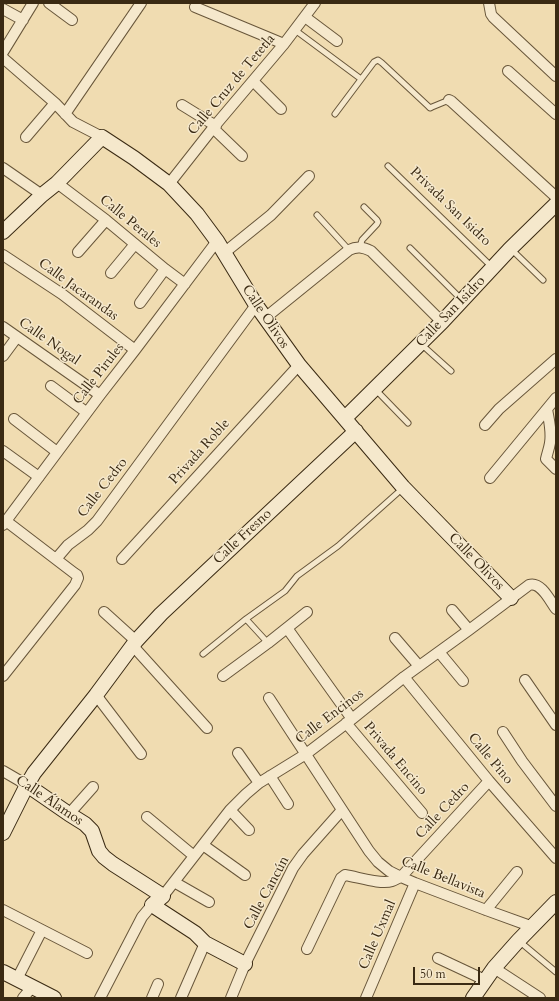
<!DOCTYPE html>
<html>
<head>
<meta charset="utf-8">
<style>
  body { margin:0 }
  #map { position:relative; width:559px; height:1001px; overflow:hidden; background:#f0dcb1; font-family:Cardo,serif }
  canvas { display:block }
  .frame { position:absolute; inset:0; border:4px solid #3a2a13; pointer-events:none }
  .scale { position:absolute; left:413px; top:967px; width:67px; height:18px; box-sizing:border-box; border:2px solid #3a2a13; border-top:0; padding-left:5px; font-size:12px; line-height:14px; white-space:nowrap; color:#3a2a13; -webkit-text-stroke:3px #f5e8cc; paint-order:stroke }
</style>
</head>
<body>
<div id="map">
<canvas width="559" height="1001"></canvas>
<div class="frame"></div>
<div class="scale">50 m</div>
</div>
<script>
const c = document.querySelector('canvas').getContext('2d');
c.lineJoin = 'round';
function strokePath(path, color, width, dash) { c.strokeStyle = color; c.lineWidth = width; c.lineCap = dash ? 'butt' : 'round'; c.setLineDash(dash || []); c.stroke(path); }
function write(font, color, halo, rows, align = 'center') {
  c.font = font + ' Cardo,serif'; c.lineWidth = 3; c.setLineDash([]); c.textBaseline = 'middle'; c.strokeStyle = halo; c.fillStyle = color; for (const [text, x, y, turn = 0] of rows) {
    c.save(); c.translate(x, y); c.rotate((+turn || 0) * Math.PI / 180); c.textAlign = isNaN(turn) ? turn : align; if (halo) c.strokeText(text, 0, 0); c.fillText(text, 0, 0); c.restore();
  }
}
const lane = new Path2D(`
  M295,30L361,79
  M335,114L374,62L378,60L382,63L428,106L430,108L432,107L449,100
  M388,166L492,267
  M317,215L349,250
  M360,247L362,240L377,224L378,222L377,220L364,207
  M410,248L462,300
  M511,249L543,280
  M421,344L451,371
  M375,389L408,423
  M246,619L268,643
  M203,654L246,619L285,591L297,576L338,546L403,488
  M519,941L556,972`);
const street = new Path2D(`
  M49,3L72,20
  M489,3L491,14L493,17L556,76
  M195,7L284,44
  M3,9L23,20
  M305,17L337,41
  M3,52L33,3
  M3,58L55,103L73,122L102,137
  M508,71L556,114
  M253,81L281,109
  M449,100L451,101L556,197
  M182,105L216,126
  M65,114L141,3
  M213,128L242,156
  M26,137L55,103
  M3,168L42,195
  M57,183L106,220L165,269L185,284
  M169,184L213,128L284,44L315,3
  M78,252L106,220
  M224,253L271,215L309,176
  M3,255L62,294L135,350
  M111,273L135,244
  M140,303L165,269
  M265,318L349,250C357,246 363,247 371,251L442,322
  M3,327L100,395
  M3,356L17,337
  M51,386L86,412
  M547,409C549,421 552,431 550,443C549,449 547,454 546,459L556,469
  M14,419L57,452
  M485,425L499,409L556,359
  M3,451L39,477
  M490,478L556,398
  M3,525L100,395L135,350L217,241
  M56,559L68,545L88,530L97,521L256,305
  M122,559L299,365
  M452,610L469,630
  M104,612L136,641
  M287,628L352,719
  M395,638L419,666
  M133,646L207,728
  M439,652L463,681
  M3,676L75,585L78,578L77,575L74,573L6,521
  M223,676L268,643L307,612
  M404,677L489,781L556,858
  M525,680L556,725
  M96,695L141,754
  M269,698L369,851L378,862L389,871L401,877L415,883L486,910L533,927
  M346,723L422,813
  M503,732L522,761L556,806
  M238,753L259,783
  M3,771L27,785
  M270,776L288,804
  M230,810L249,830
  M69,814L93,787
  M147,817L194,856
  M203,845L245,875
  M174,882L209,902
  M163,896L230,810L246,794L259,783L306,754L352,719L404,677L469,630L529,585C541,581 550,601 556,609
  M3,910L87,953
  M486,910L517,872
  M307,949L341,878L345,875C358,877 381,885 392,881C395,880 398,878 401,877L489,781
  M438,958L485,980
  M494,968L540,998
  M17,979L42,930
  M23,998L32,987
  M100,998L142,917L152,905
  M152,998L158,984
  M181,998L205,943
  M231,998L245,964L293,868L303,854L342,810
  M366,998L415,883`);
const secondary = new Path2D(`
  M3,232L42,195L57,183L102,137L134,158L169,184L197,214L217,241L256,305L299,365L403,487L511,598
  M345,418L442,322L510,249L556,204
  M27,785L69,814L85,824L92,831L99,851L104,857L113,864L163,896L152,905L195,933L205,943L245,964
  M3,833L27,785L34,773L96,695L136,641L161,614L356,431
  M3,972L54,998
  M473,998L494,968L518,941L556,902`);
strokePath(lane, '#68563a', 7);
strokePath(street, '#68563a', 12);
strokePath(secondary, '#3a2a13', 16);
strokePath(lane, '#f5e8cc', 5);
strokePath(street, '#f5e8cc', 10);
strokePath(secondary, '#f5e8cc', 14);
write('14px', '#3a2a13', '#f5e8cc', [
  ["Calle Cruz de Tetetla",232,85,-50],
  ["Privada San Isidro",450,207,44],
  ["Calle Perales",130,222,39],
  ["Calle Jacarandas",78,290,36],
  ["Calle San Isidro",451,312,-46],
  ["Calle Olivos",265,317,56],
  ["Calle Nogal",49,342,35],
  ["Calle Pirules",99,374,-52],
  ["Privada Roble",200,452,-48],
  ["Calle Cedro",103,488,-52],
  ["Calle Fresno",243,537,-43],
  ["Calle Olivos",476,562,46],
  ["Calle Encinos",330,717,-37],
  ["Privada Encino",395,759,50],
  ["Calle Pino",490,759,50],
  ["Calle Álamos",49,801,34],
  ["Calle Cedro",443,811,-47],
  ["Calle Bellavista",443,878,22],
  ["Calle Cancún",267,893,-62],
  ["Calle Uxmal",378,935,-67]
]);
</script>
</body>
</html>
